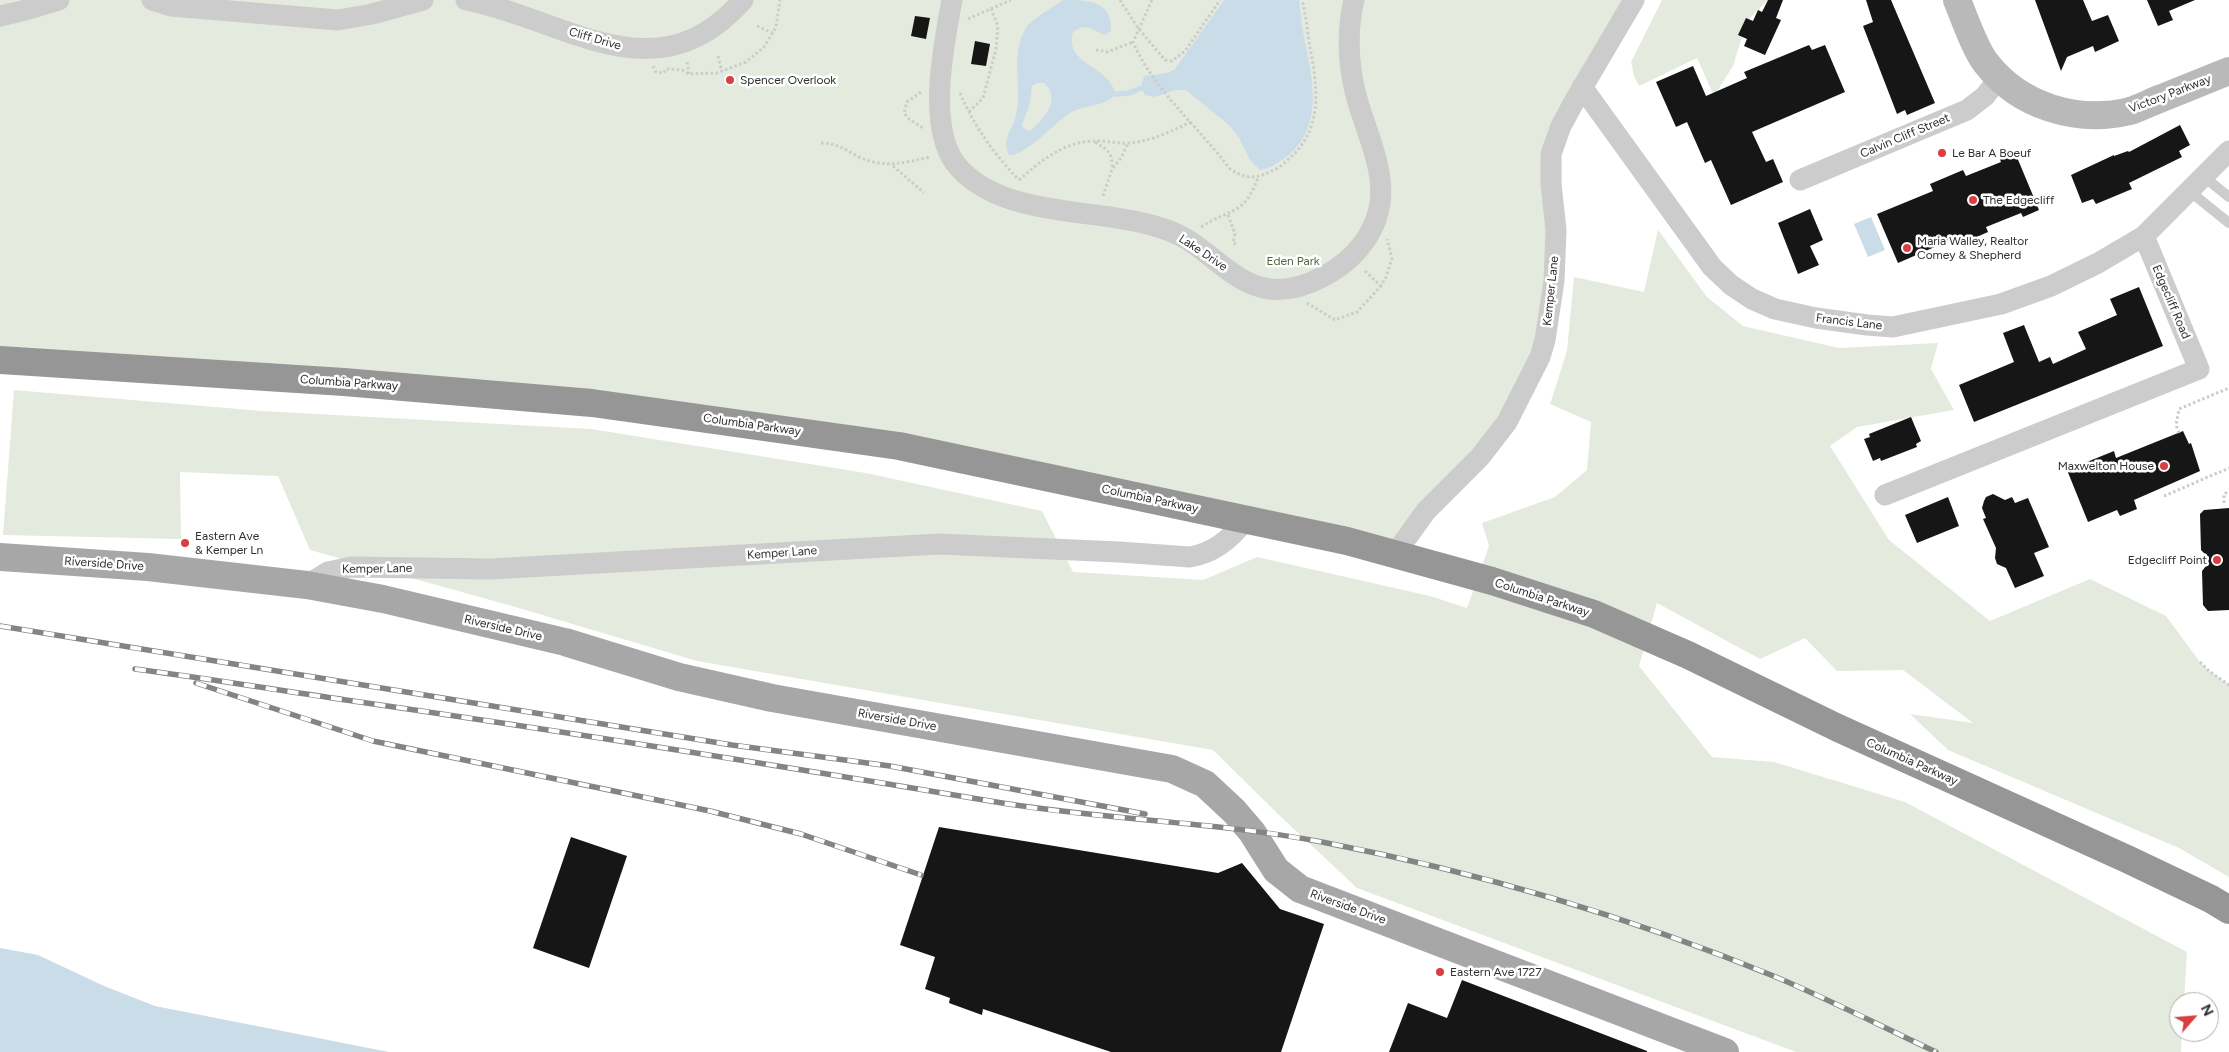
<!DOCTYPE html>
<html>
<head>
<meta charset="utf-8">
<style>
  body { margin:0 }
  #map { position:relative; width:2229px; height:1052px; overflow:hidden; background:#fff; font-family:Figtree,sans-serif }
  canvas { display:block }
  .north { position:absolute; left:2169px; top:992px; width:50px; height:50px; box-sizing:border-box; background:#fff; border:1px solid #acacac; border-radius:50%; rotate:63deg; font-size:14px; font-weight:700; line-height:20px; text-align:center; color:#2f2f2f }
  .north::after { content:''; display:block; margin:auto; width:18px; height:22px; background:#d93e41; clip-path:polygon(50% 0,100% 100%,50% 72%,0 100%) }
</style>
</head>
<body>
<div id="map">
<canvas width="2229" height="1052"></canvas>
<div class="north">N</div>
</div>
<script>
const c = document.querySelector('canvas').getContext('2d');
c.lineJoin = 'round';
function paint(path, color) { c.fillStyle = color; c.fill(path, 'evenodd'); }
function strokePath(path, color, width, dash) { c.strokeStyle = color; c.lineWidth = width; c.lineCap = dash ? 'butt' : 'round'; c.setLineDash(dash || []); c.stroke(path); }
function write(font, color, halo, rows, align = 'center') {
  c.font = font + ' Figtree,sans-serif'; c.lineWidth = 5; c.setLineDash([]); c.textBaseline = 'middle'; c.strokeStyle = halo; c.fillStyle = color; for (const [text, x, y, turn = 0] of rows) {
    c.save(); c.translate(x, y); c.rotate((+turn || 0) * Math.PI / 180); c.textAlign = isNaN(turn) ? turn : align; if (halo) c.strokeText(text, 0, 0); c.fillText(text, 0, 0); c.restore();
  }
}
paint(new Path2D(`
  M0,0H1634L1561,126L1556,230L1525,389L1395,554L730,422L0,360Z
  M1662,0H1768L1747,21L1733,66L1714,96L1697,58L1639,86L1634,76L1631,62Z
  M1658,230L1707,297L1743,326L1839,348L1938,343L1931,369L1954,410L1857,427L1830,446L1889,540L1990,621L2090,579L2166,616L2200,662L2209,671L2229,685V877L2179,848L1948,750L1910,714L1973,723L1903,670L1837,671L1805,638L1760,659L1657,603L1639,666L1712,757L1774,762L1905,802L2187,952L2184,1002H2179V1032H2182L2181,1052H1796L1357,888L1279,815L1213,750L697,661L512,606L310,550L278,476L180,472L181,539L3,535L14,390L262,411L591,429L866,473L1042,511L1073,572L1203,580L1257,557L1430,596L1467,608L1489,546L1482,523L1555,497L1587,470L1591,422L1550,404L1567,351L1574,277L1644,292Z`), '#e4ebde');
paint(new Path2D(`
  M1063,0C1089,0 1112,0 1111,31L1105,35C1091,30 1089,22 1073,32C1066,55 1088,63 1102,74C1109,80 1113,86 1116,94C1107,106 1084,105 1070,113C1054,123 1026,156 1009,155C1001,139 1013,130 1016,115C1023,86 1009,56 1026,28C1031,19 1054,7 1063,0ZM1037,83H1044C1062,99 1044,119 1030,131L1024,129L1022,125L1030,104L1032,86Z
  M1224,0H1299C1301,14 1302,28 1305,42C1313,79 1323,125 1290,154C1280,162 1272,168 1260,170L1250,160L1239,138L1230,126L1186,90H1175L1155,97L1145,95C1141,88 1140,83 1145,76L1167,73L1175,69Z
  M1871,217L1885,250L1868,257L1854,224Z
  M0,948L38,955L104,986L155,1006L389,1052H0Z`), '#cbdce9');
strokePath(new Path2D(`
  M1116,94L1129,93L1141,88`), '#cbdce9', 5.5);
paint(new Path2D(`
  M1768,0H1783L1776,18L1781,20L1765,55L1744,46L1747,39L1738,35L1746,18L1753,21L1758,10L1762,12Z
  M1866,0H1891L1935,103L1907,115L1905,110L1897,114L1863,26L1873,22Z
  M2035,0H2083L2092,21L2108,15L2119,41L2095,52L2093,46L2067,57L2061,71Z
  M2147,0H2195L2169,11L2173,20L2158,26Z
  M915,16L930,18L926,39L911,36Z
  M975,41L990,44L986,66L971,64Z
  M1809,45L1812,50L1825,45L1845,92L1752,132L1766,162L1773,159L1783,182L1731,205L1711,160L1705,163L1687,122L1676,127L1656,82L1693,66L1706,96L1747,78L1744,72Z
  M2180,125L2190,145L2179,151L2182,157L2129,183L2132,189L2096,204L2093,199L2082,203L2071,175L2114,155V156L2128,151L2129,152Z
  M2014,150L2039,210L2023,217L2021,213L1986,227L1988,232L1956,246L1953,239L1898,263L1877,214L1933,191L1930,184L1963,170L1966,176L2001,162L1999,157Z
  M1810,209L1823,240L1810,246L1819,265L1798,274L1778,223Z
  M2139,287L2163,346L1974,422L1959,385L2014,362L2003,333L2024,325L2039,362L2050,357L2053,364L2086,349L2078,332L2117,315L2110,299Z
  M1911,417L1921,441L1916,444L1917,447L1881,461L1880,458L1873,461L1864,439L1870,437L1869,434Z
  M2183,431L2189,444L2191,443L2200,471L2134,500L2137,509L2120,516L2117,510L2088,522L2067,470L2114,451L2116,458Z
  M1993,494L2005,500L2012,497L2015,503L2028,498L2049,547L2034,553L2044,576L2015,588L2006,568L1997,564L1995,558L1996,548L1983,519L1986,518L1982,508L1984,501L1986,497Z
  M1948,497L1959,526L1917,543L1905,515Z
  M2229,508V610L2208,611L2203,605L2202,571L2206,566V555L2201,550L2200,514L2204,510Z
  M939,827L1218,873L1242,863L1280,909L1324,924L1281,1052H1111L983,1009L982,1015L949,1003L950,998L925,989L935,957L900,945Z
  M571,837L627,856L589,968L533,948Z
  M1462,980L1647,1051V1052H1389L1408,1003L1447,1018Z`), '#161616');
strokePath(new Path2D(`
  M1120,0L1138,28L1165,60L1172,61L1185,51L1220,0
  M1152,0L1133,42C1155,92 1198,126 1230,169C1249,181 1257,178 1276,169C1283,165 1288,159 1294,154C1325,123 1316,80 1309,42C1307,28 1306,14 1302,0
  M968,19L1011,0
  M757,26L773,33
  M1096,50L1107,52L1133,42
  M718,56L722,72
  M687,62L689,74
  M653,66L656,72L664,73L666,69L682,70L689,74L717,73L746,62L764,47L776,27L780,0
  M921,92L907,102L904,113L909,119L923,128
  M960,93C974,126 994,154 1019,180
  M969,112L983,98L996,49L998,26L991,9
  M1095,142C1107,149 1113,153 1112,168
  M821,143C837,143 844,149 857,156C884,169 903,163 930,157
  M893,166L924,193
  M1019,180C1040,161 1064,142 1093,141C1105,140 1117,144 1128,143C1150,142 1171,131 1191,122
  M1103,196L1112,169L1121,158L1128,143
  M1228,215L1235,234L1233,243L1238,245
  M1201,227C1230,208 1245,216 1258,177
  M1365,271L1381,286
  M1307,303L1335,320L1357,312L1381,286L1386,277L1392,258L1387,239
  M2179,433L2176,425L2179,409L2229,388
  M2164,496L2229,468
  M2224,503V494L2229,491
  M2200,662L2209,671L2229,685`), '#ccc', 3, [2.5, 2.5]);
strokePath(new Path2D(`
  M2203,176L2229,197
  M2188,190L2229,223`), '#ccc', 10);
strokePath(new Path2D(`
  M152,0L171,6L338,20L372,14L423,0
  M466,0C566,19 656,99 743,0
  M952,0C944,44 927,124 955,163C996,217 1092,208 1151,225C1163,228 1178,234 1188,240C1214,256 1237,285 1270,289C1303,293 1345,269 1364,242C1401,191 1367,142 1355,91C1348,63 1347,28 1354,0
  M0,16L22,11L59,0
  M1582,87L1712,267L1731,285L1752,299L1775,309L1816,318L1867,325L1893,327L2001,304L2051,286L2098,263L2144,236L2229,151
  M1800,180L1967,110L1985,96L1999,78
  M1885,495L2199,369L2144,236
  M1395,554L1426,511L1480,457L1507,422L1540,357L1545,340L1554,281L1556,230L1551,184V154L1561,126L1575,100L1634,0
  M307,585L328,572L351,567L491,569L939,544L1119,552L1190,557C1214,553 1232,538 1246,519`), '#ccc', 21);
strokePath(new Path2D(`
  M1957,0C1964,17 1975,49 1986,63C2019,106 2077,124 2130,111C2140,108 2151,102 2162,98C2184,89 2207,80 2229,71`), '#b9b9b9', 28);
strokePath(new Path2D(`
  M0,557L148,567L307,585L383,599L565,642L679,677L772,698L1172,769L1205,784L1234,811L1252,832L1276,870L1300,889L1725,1052`), '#a7a7a7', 28);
strokePath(new Path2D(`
  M0,360L344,382L592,403L899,446L1347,541L1492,581L1594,614L1688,655L1838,728L2127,859L2211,899L2229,910`), '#969696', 28);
const rail = new Path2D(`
  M0,626L732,745L890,766L1145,814
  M135,669C205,678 276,690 346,700C561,731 776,765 990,801C1100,820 1212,821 1322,842C1478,872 1630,917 1776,977C1830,1000 1883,1027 1936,1052
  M196,683L373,741L710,811L801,834L921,875`);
strokePath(rail, '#848484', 5.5);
strokePath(rail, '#fff', 4, [11]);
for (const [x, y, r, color] of [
  [730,80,5,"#d93e41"],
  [1942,153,5,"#d93e41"],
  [1973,200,5,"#d93e41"],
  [1907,248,5,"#d93e41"],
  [2164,466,5,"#d93e41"],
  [185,543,5,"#d93e41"],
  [2217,560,5,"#d93e41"],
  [1440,972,5,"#d93e41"]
]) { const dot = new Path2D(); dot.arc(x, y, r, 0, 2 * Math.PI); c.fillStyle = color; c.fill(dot); strokePath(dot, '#fff', 2); }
write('12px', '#2f2f2f', '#fff', [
  ["Cliff Drive",595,39,16],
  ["Victory Parkway",2170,94,-21],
  ["Calvin Cliff Street",1905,136,-23],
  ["Lake Drive",1203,253,34],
  ["Kemper Lane",1551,291,-84],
  ["Edgecliff Road",2171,302,67],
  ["Francis Lane",1849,322,7],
  ["Columbia Parkway",349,383,4],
  ["Columbia Parkway",752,425,8],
  ["Columbia Parkway",1150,499,12],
  ["Kemper Lane",782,553,-4],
  ["Riverside Drive",104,564,4],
  ["Kemper Lane",377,569,-1],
  ["Columbia Parkway",1542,598,18],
  ["Riverside Drive",503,628,13],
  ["Riverside Drive",897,720,10],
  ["Columbia Parkway",1912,762,24],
  ["Riverside Drive",1348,907,20]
]);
write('12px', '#2f2f2f', '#fff', [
  ["Spencer Overlook",740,80],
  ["Le Bar A Boeuf",1952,153],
  ["The Edgecliff",1983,200],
  ["Maria Walley, Realtor",1917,241],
  ["Comey & Shepherd",1917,255],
  ["Maxwelton House",2154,466,"right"],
  ["Eastern Ave",195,536],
  ["& Kemper Ln",195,550],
  ["Edgecliff Point",2207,560,"right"],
  ["Eastern Ave 1727",1450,972]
], 'left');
write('12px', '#50683f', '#fff', [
  ["Eden Park",1293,261]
]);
</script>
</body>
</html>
